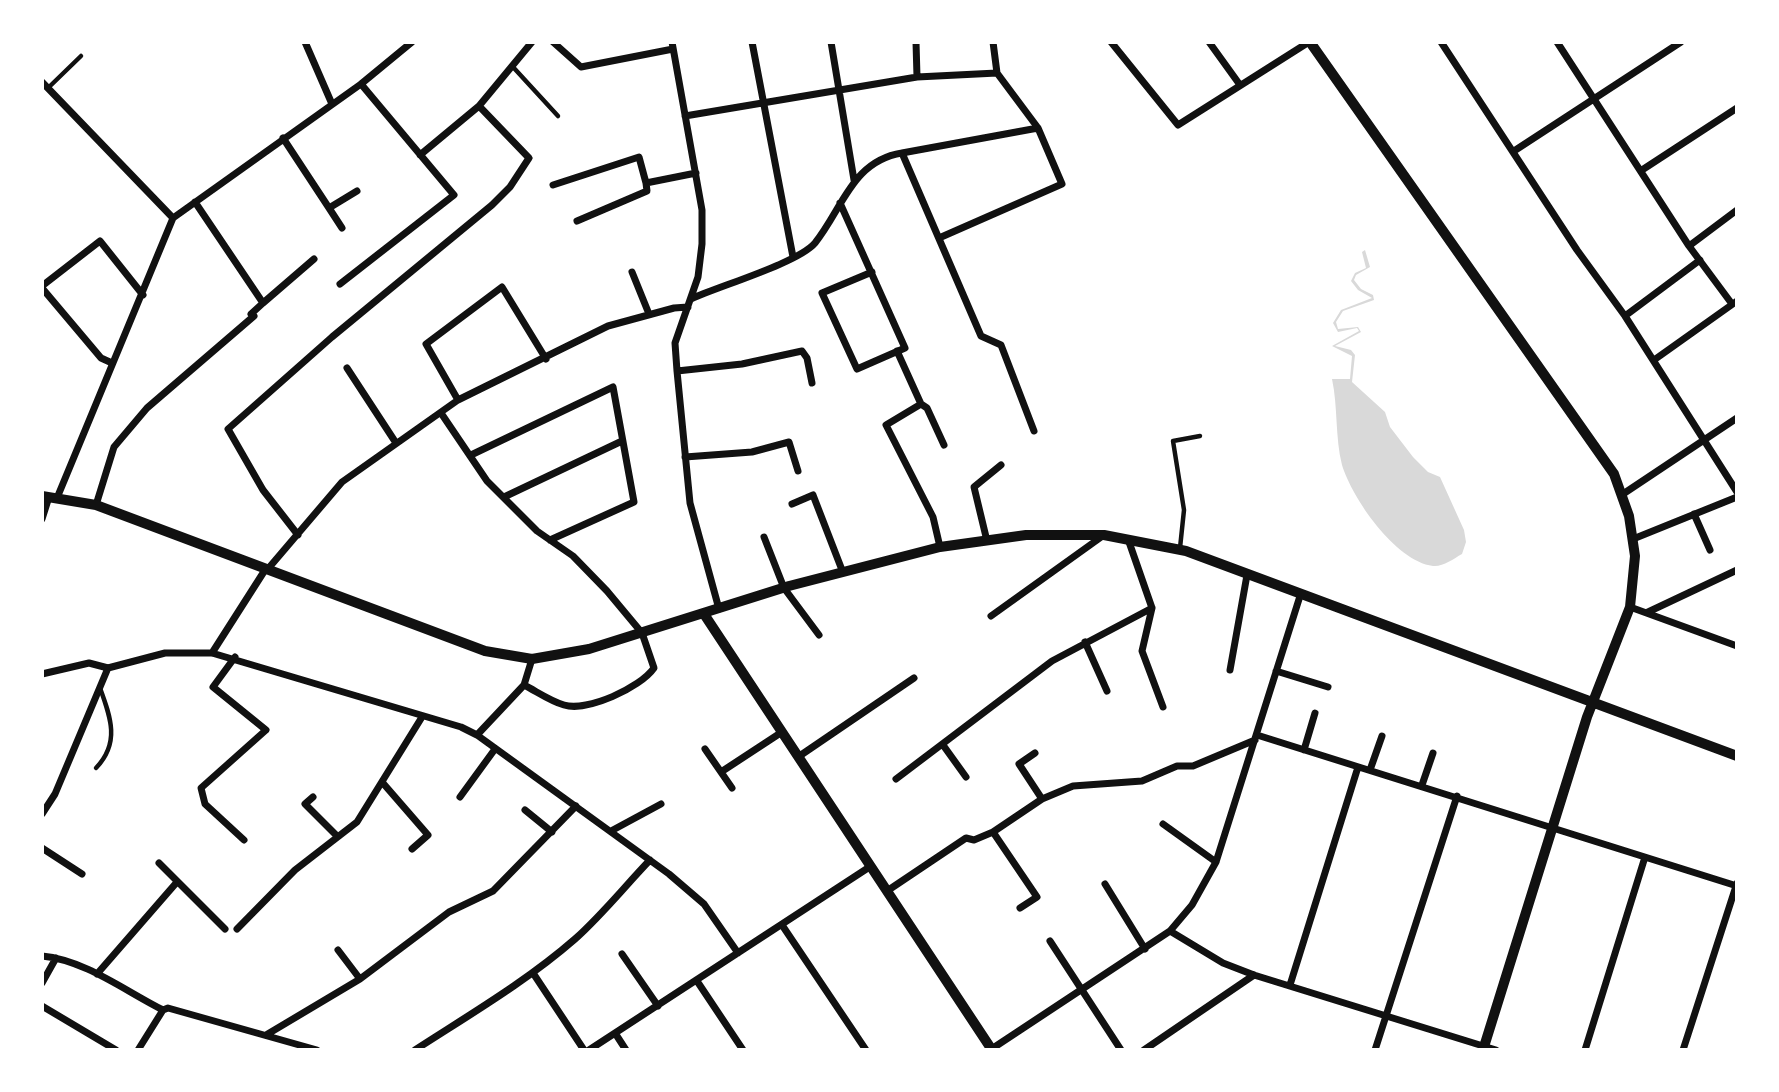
<!DOCTYPE html>
<html>
<head>
<meta charset="utf-8">
<style>
  body { margin:0 }
  #map { position:relative; width:1779px; height:1092px; overflow:hidden; background:#fff; font-family:"Sofia Sans Condensed",sans-serif }
  canvas { display:block }
  .frame { position:absolute; inset:0; border:44px solid #fff; pointer-events:none }
</style>
</head>
<body>
<div id="map">
<canvas width="1779" height="1092"></canvas>
<div class="frame"></div>
</div>
<script>
const c = document.querySelector('canvas').getContext('2d');
c.lineJoin = 'round';
function paint(path, color) { c.fillStyle = color; c.fill(path, 'evenodd'); }
function strokePath(path, color, width, dash) { c.strokeStyle = color; c.lineWidth = width; c.lineCap = dash ? 'butt' : 'round'; c.setLineDash(dash || []); c.stroke(path); }
paint(new Path2D(`
  M1365,250L1370,267L1356,275L1354,280L1361,289L1373,295L1374,300L1343,311L1336,322L1338,329L1358,327L1361,332L1335,346L1351,350L1355,355L1352,382L1385,412L1390,427L1413,457L1428,472L1440,477L1464,530L1466,542L1462,554C1453,559 1443,567 1433,566C1395,561 1352,498 1342,465C1335,437 1338,407 1332,379H1350L1352,356L1332,346L1359,331L1357,328L1338,332L1333,323L1341,310L1372,298L1358,290L1351,281L1355,273L1366,268L1362,252Z`), '#d9d9d9');
strokePath(new Path2D(`
  M513,67L558,116
  M48,88L81,56
  M1180,548L1184,510L1173,441L1200,436
  M96,768C120,743 111,718 100,688`), '#111', 4.5);
strokePath(new Path2D(`
  M305,42L332,104
  M553,42L581,67L673,49
  M672,42L702,210V244L698,277L675,343L677,371L690,503L719,609
  M752,42L793,257
  M831,42L854,180
  M1111,42L1178,125L1309,42
  M1209,42L1240,85
  M1441,42L1577,250L1625,316L1737,492
  M1557,42L1689,246L1732,304
  M917,77L997,73
  M42,82L173,218
  M685,116L917,77L916,42
  M283,138L329,208L357,191
  M1514,151L1681,42
  M420,155L479,106L532,42
  M1642,170L1737,108
  M553,185L639,157L646,183
  M840,203L905,348L857,369L822,293L872,272
  M329,208L342,228
  M577,221L647,191L646,183L696,173
  M939,238L1062,184L1038,128L997,73L993,42
  M1689,246L1737,210
  M632,272L649,314
  M340,284L454,195L361,84
  M42,286L100,241L143,295
  M42,288L101,358L112,363
  M691,299C719,286 798,263 815,243C843,208 852,161 902,153
  M263,303L314,259
  M1625,316L1700,260
  M897,351L921,404L886,425L933,517L940,547
  M1654,360L1737,301
  M347,368L396,443
  M677,371L742,364L802,351L807,358L812,383
  M458,400L426,344L502,287L546,359
  M921,404L927,408L944,445
  M441,413L487,481L537,531L573,556L607,591L642,633L654,668C640,688 587,712 564,705C550,701 536,691 524,685
  M1034,431L1001,345L981,336L902,153L1038,128
  M471,455L613,387L634,502L550,540
  M685,457L752,452L789,442L798,471
  M1623,494L1737,418
  M504,497L622,441
  M57,498L173,218L361,84L412,42
  M792,504L813,495L842,570
  M96,505L114,447L147,408L254,316L251,314L263,303L195,202
  M1694,514L1710,550
  M42,519L49,497
  M298,535L263,490L228,429L332,337L492,205L510,187L529,158L479,106
  M764,537L784,588L819,635
  M1633,539L1737,497
  M987,541L974,487L1001,465
  M267,570L342,482L458,400L608,326L674,308L688,307
  M1630,607L1737,646
  M1152,608L1142,651L1163,707
  M1648,612L1737,570
  M991,616L1104,535
  M1085,642L1107,691
  M212,653L265,570
  M235,657L213,687L266,730L201,788L205,804L244,840
  M1230,670L1247,575
  M1276,671L1328,687
  M42,674L89,663L108,668
  M477,735L524,685L532,659
  M1257,735L1737,886
  M943,745L966,777
  M705,749L732,788
  M1304,750L1315,713
  M1035,753L1019,764L1042,799
  M798,757L914,678
  M1370,770L1382,736
  M721,772L782,732
  M896,779L1052,661L1152,608L1128,539
  M382,782L428,835L412,849
  M1422,785L1433,753
  M313,797L305,804L337,836
  M460,797L495,749
  M525,810L552,832
  M42,814L55,794L108,668L165,653H212L461,727L477,735L669,874L704,904L738,953
  M1163,824L1216,862
  M611,831L661,804
  M993,832L1037,897L1020,908
  M42,848L82,874
  M159,863L225,929
  M1105,884L1145,949
  M887,891L966,838L974,840L993,832L1042,799L1073,786L1142,781L1177,766H1193L1255,740
  M782,925L866,1050
  M237,929L295,870L357,822L422,717
  M1170,931L1223,963L1254,975L1496,1050
  M1050,941L1121,1050
  M338,950L360,979
  M622,954L658,1006
  M42,956C85,960 125,991 163,1010L168,1008L317,1050
  M533,973L584,1050
  M97,974L177,882
  M697,981L743,1050
  M42,983L56,958
  M1290,985L1358,767
  M42,1006L116,1050
  M615,1033L626,1050
  M266,1035L360,979L449,912L493,891L576,806
  M138,1050L163,1010
  M415,1050C469,1015 527,981 575,939C602,915 625,886 650,860
  M589,1050L871,866
  M990,1050L1170,931L1192,905L1216,862L1300,596
  M1144,1050L1254,975
  M1375,1050L1457,796
  M1585,1050L1645,857
  M1683,1050L1737,883`), '#111', 7);
strokePath(new Path2D(`
  M1310,42L1614,474L1629,516L1635,556L1630,607L1587,717L1483,1050
  M42,496L96,505L485,651L532,659L589,649L789,586L940,547L1026,535H1104L1186,551L1737,756
  M704,614L992,1050`), '#111', 10);
</script>
</body>
</html>
